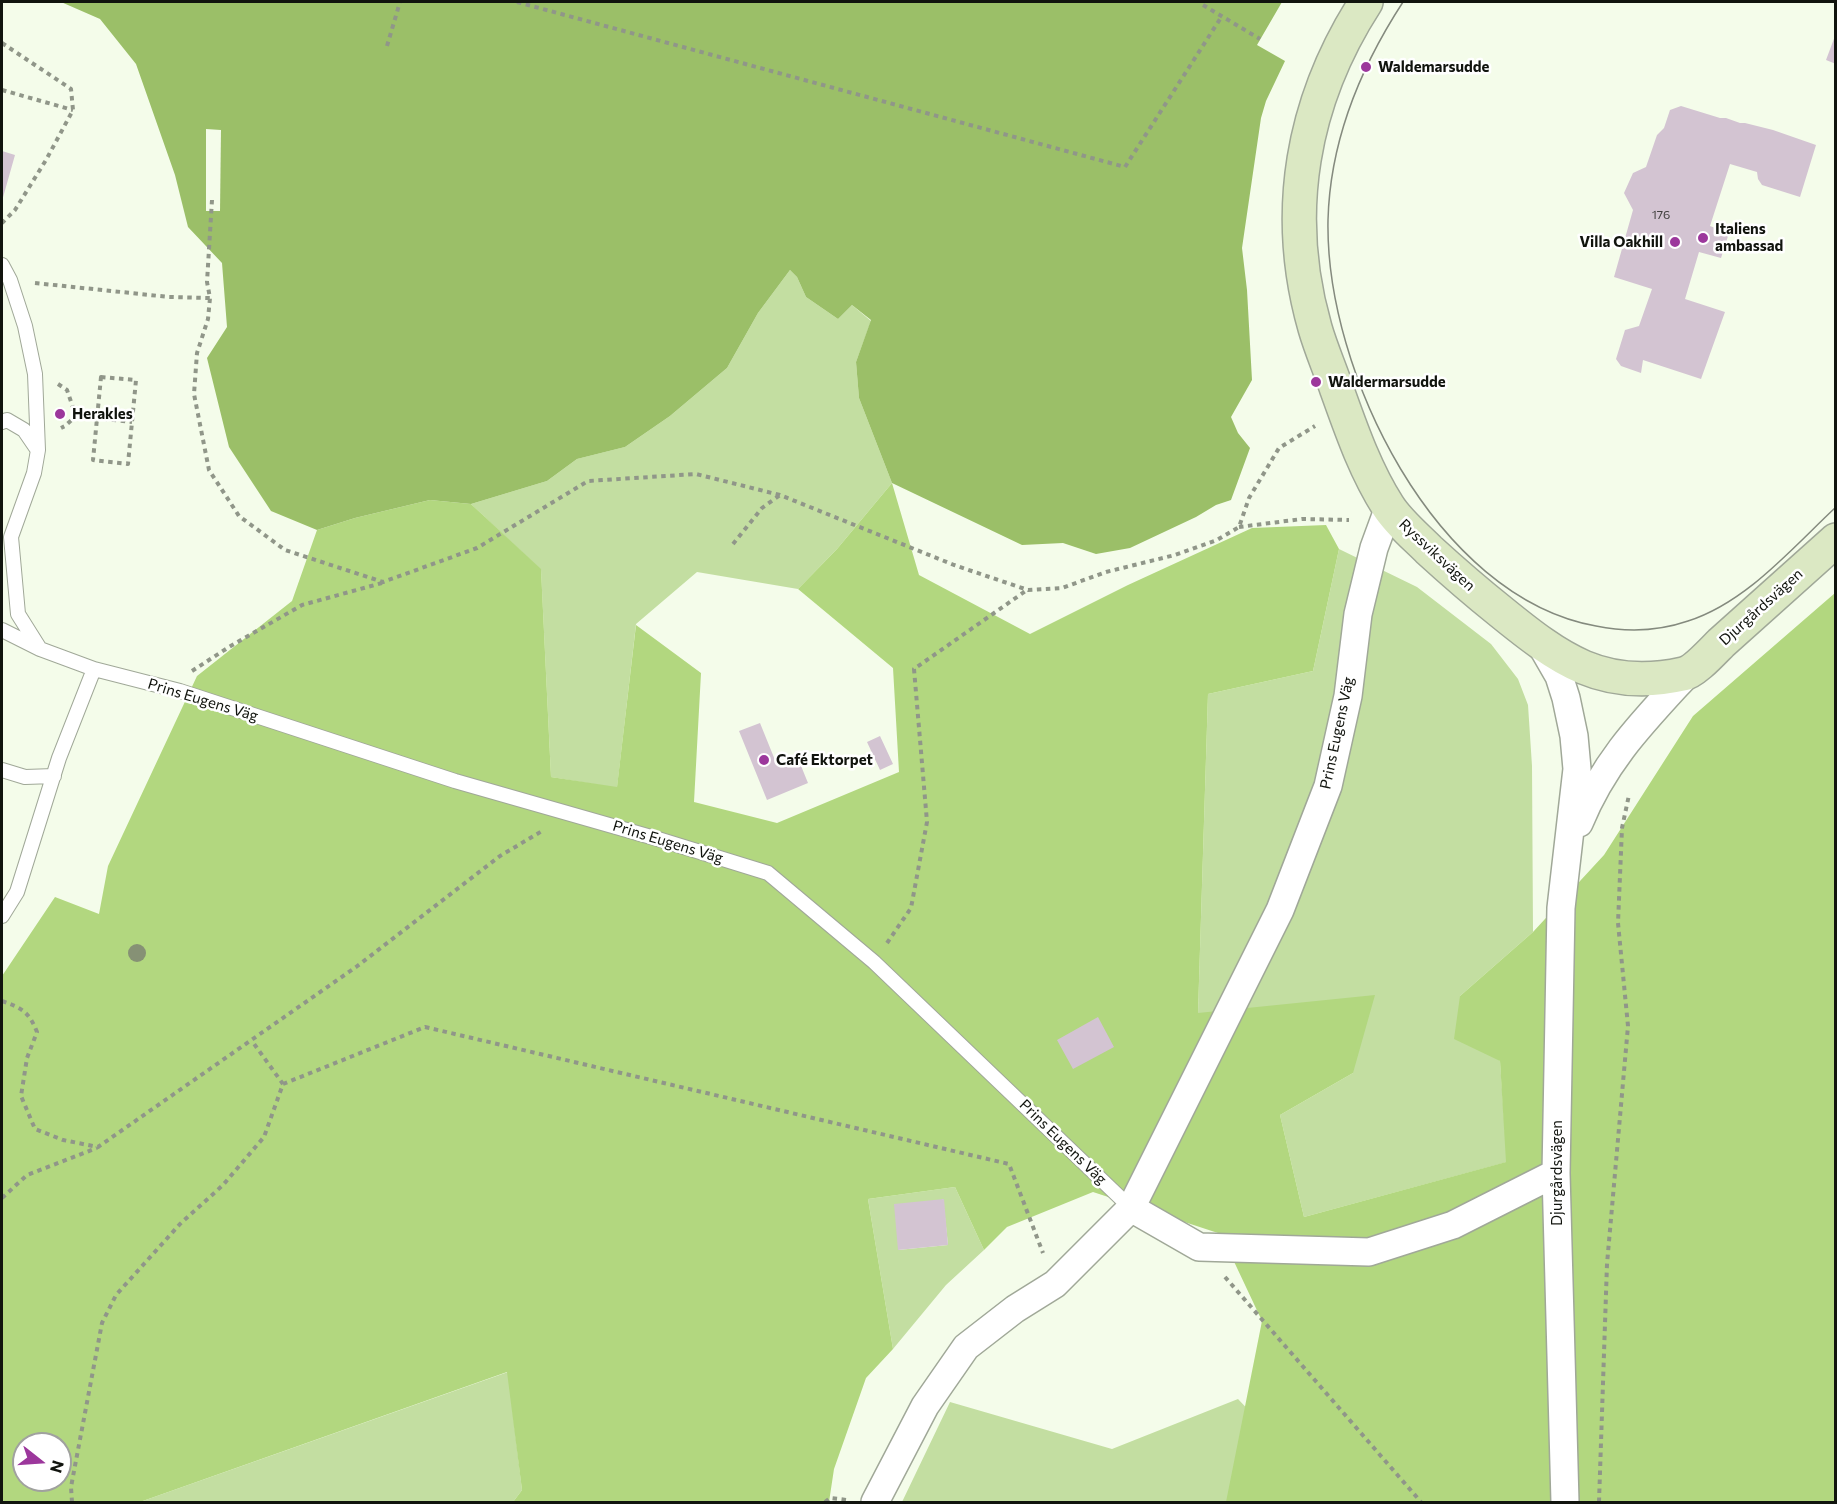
<!DOCTYPE html>
<html>
<head>
<meta charset="utf-8">
<style>
  body { margin:0 }
  #map { position:relative; width:1837px; height:1504px; overflow:hidden; background:#f4fcea; font-family:Commissioner,sans-serif }
  canvas { display:block }
  .frame { position:absolute; inset:0; border:3px solid #11140e; pointer-events:none }
  .north { position:absolute; left:12px; top:1432px; width:60px; height:60px; box-sizing:border-box; background:#fff; border:2px solid #a0a19f; border-radius:50%; rotate:107deg; font-size:16px; font-weight:700; line-height:24px; text-align:center; color:#11140e }
  .north::after { content:''; display:block; margin:auto; width:21px; height:27px; background:#9c379c; clip-path:polygon(50% 0,100% 100%,50% 72%,0 100%) }
</style>
</head>
<body>
<div id="map">
<canvas width="1837" height="1504"></canvas>
<div class="frame"></div>
<div class="north">N</div>
</div>
<script>
const c = document.querySelector('canvas').getContext('2d');
c.lineJoin = 'round';
function paint(path, color) { c.fillStyle = color; c.fill(path, 'evenodd'); }
function strokePath(path, color, width, dash) { c.strokeStyle = color; c.lineWidth = width; c.lineCap = dash ? 'butt' : 'round'; c.setLineDash(dash || []); c.stroke(path); }
function write(font, color, halo, rows, align = 'center') {
  c.font = font + ' Commissioner,sans-serif'; c.lineWidth = 5; c.setLineDash([]); c.textBaseline = 'middle'; c.strokeStyle = halo; c.fillStyle = color; for (const [text, x, y, turn = 0] of rows) {
    c.save(); c.translate(x, y); c.rotate((+turn || 0) * Math.PI / 180); c.textAlign = isNaN(turn) ? turn : align; if (halo) c.strokeText(text, 0, 0); c.fillText(text, 0, 0); c.restore();
  }
}
paint(new Path2D(`
  M790,270L797,277L806,297L838,319L852,305L871,321L856,362L859,398L892,483L837,549L798,589L697,572L636,624L617,788L551,777L541,570L471,504L547,481L577,459L625,447L670,416L727,368L758,313Z
  M1339,549L1417,587L1491,644L1518,679L1528,705L1532,766L1533,932L1460,996L1500,1061L1507,1162L1304,1217L1280,1115L1353,1073L1198,1013L1208,694L1313,671Z
  M955,1187L984,1250L946,1285L893,1349L868,1199ZM943,1199L948,1245L898,1250Z
  M508,1372L522,1490L513,1502H140Z
  M1238,1399L1336,1502H902L950,1402L1112,1449Z`), '#c3dea1');
paint(new Path2D(`
  M892,483L919,575L1030,634L1128,585L1252,528L1326,525L1339,549L1313,671L1208,694L1198,1013L1375,995L1353,1073L1280,1115L1304,1217L1506,1162L1500,1061L1454,1039L1460,996L1533,932L1604,855L1693,716L1835,593V1502H1226L1262,1321L1221,1234L1093,1192L1007,1227L984,1250L955,1187L868,1199L893,1349L866,1378L834,1469L829,1502H513L522,1490L507,1372L140,1502H2V976L55,897L99,914L108,866L197,676L292,601L317,530L355,518L430,500L471,504L541,569L551,777L617,787L636,625L701,673L694,802L777,823L899,772L893,668L798,589L837,549ZM24,1444H60V1480H24Z`), '#b2d77f');
paint(new Path2D(`
  M61,2H1282L1257,45L1285,61L1266,101L1261,118L1242,248L1247,290L1252,380L1231,417L1238,433L1250,448L1231,500L1216,505L1196,517L1130,548L1096,554L1063,543L1022,545L892,483L859,398L856,362L871,320L852,305L838,319L806,297L797,277L790,270L758,313L727,368L670,416L625,447L577,459L547,481L471,504L430,500L355,518L317,530L271,511L229,447L207,358L227,327L222,263L188,227L175,175L136,64L100,19Z`), '#9bbf68');
paint(new Path2D(`
  M206,129L221,130L220,211H206Z`), '#f4fcea');
paint(new Path2D(`
  M1835,36H1836V64L1826,60Z
  M1681,106L1720,118H1726L1740,123H1745L1773,130L1816,145L1800,197L1762,185L1758,179L1757,172L1730,164L1710,226L1729,233L1721,258L1699,252L1685,299L1725,312L1701,379L1643,360L1641,373L1621,366L1616,359L1625,330L1639,326L1652,289L1614,277L1633,210L1624,193L1633,173L1646,167L1657,135L1664,128L1670,110Z
  M2,151L15,155L2,201Z
  M760,723L777,765L797,756L808,783L767,800L739,731Z
  M880,736L893,764L880,770L867,742Z
  M1098,1017L1114,1047L1073,1069L1057,1040Z
  M944,1199L948,1245L898,1250L894,1204Z`), '#d3c4d2');
const lane = new Path2D(`
  M2,265L10,280L25,326L35,374L38,450L34,473L11,537L18,614L40,649L94,669L180,691L455,781L658,839L768,873L874,962L1131,1208
  M2,422L7,420L24,430L37,449
  M2,630L40,649
  M2,770L25,777L54,776
  M2,916L17,892L59,758L94,669`);
const street = new Path2D(`
  M1540,643L1559,676L1566,698L1574,736L1577,769L1561,908L1556,1173L1565,1502
  M1579,823C1605,760 1642,723 1687,674
  M1131,1208L1199,1247L1369,1252L1453,1225L1556,1173
  M875,1502L925,1406L966,1347L1015,1309L1055,1284L1131,1208L1280,910L1328,786L1348,696L1358,614L1374,548L1389,507`);
const secondary = new Path2D(`
  M1366,2C1302,101 1282,213 1315,328C1321,349 1330,369 1337,390C1351,429 1365,470 1388,506C1398,522 1415,536 1429,550C1452,571 1475,591 1500,611C1559,659 1603,692 1683,674C1694,672 1712,652 1721,643C1759,609 1797,575 1836,540`);
strokePath(lane, '#a0a898', 16);
strokePath(street, '#a0a898', 30);
strokePath(secondary, '#a0a898', 36);
strokePath(new Path2D(`
  M517,2L1125,167L1222,16
  M1203,5L1260,39
  M2,43L71,89L73,110L46,160L15,210L2,223
  M387,46L400,2
  M2,90L73,110
  M212,200L207,282L210,298L208,319L197,353L194,394L209,470L239,516L285,550L383,582L477,548L588,481L696,474L780,495L954,565L1028,590L1062,588L1106,572L1175,555L1217,540L1239,527L1249,498L1279,448L1315,426
  M35,283L169,297L210,298
  M101,377L136,380L128,464L93,460Z
  M58,384L67,390L76,416L65,426L61,428
  M76,416L132,422
  M1239,527L1302,519L1349,520
  M733,544L762,508L780,495
  M192,671L229,647L302,605L382,583
  M887,943L911,908L927,822L914,669L1027,590
  M2,1001C22,1008 29,1012 37,1032L27,1058L21,1096L35,1129L63,1140L98,1147L356,967L500,856L542,831
  M283,1084L425,1027L1009,1164L1043,1253
  M2,1198L27,1175L97,1148
  M1225,1277L1421,1502
  M72,1502L71,1487L102,1323L116,1295L180,1224L223,1185L264,1137L283,1084L252,1041
  M825,1502L830,1498L847,1500
  M1599,1502L1607,1264L1628,1026L1618,923L1622,828L1629,795`), '#909689', 4, [4.5, 4.5]);
strokePath(lane, '#fff', 14);
strokePath(street, '#fff', 27);
strokePath(secondary, '#dbe8c3', 33);
strokePath(new Path2D(`
  M1403,2C1360,68 1330,141 1328,220C1325,371 1435,597 1596,626C1626,632 1659,631 1688,621C1747,602 1792,548 1836,507`), '#848a7e', 1.5);
c.fillStyle = '#869175';
for (const [x, y] of [
  [137,953]
]) { c.beginPath(); c.arc(x, y, 9, 0, 2 * Math.PI); c.fill(); }
for (const [x, y, r, color] of [
  [1366,67,6,"#9c379c"],
  [1703,238,6,"#9c379c"],
  [1675,242,6,"#9c379c"],
  [1316,382,6,"#9c379c"],
  [60,414,6,"#9c379c"],
  [764,760,6,"#9c379c"]
]) { const dot = new Path2D(); dot.arc(x, y, r, 0, 2 * Math.PI); c.fillStyle = color; c.fill(dot); strokePath(dot, '#fff', 2); }
write('12px', '#42403f', null, [
  ["176",1661,215]
]);
write('bold 15px', '#11140e', '#fff', [
  ["Waldemarsudde",1378,67],
  ["Italiens",1715,229],
  ["ambassad",1715,246],
  ["Villa Oakhill",1663,242,"right"],
  ["Waldermarsudde",1328,382],
  ["Herakles",72,414],
  ["Café Ektorpet",776,760]
], 'left');
write('15px', '#11140e', '#fff', [
  ["Ryssviksvägen",1437,555,43],
  ["Djurgårdsvägen",1761,607,-42],
  ["Prins Eugens Väg",203,700,17],
  ["Prins Eugens Väg",1337,733,-78],
  ["Prins Eugens Väg",668,842,17],
  ["Prins Eugens Väg",1063,1142,44],
  ["Djurgårdsvägen",1557,1173,-90]
]);
</script>
</body>
</html>
